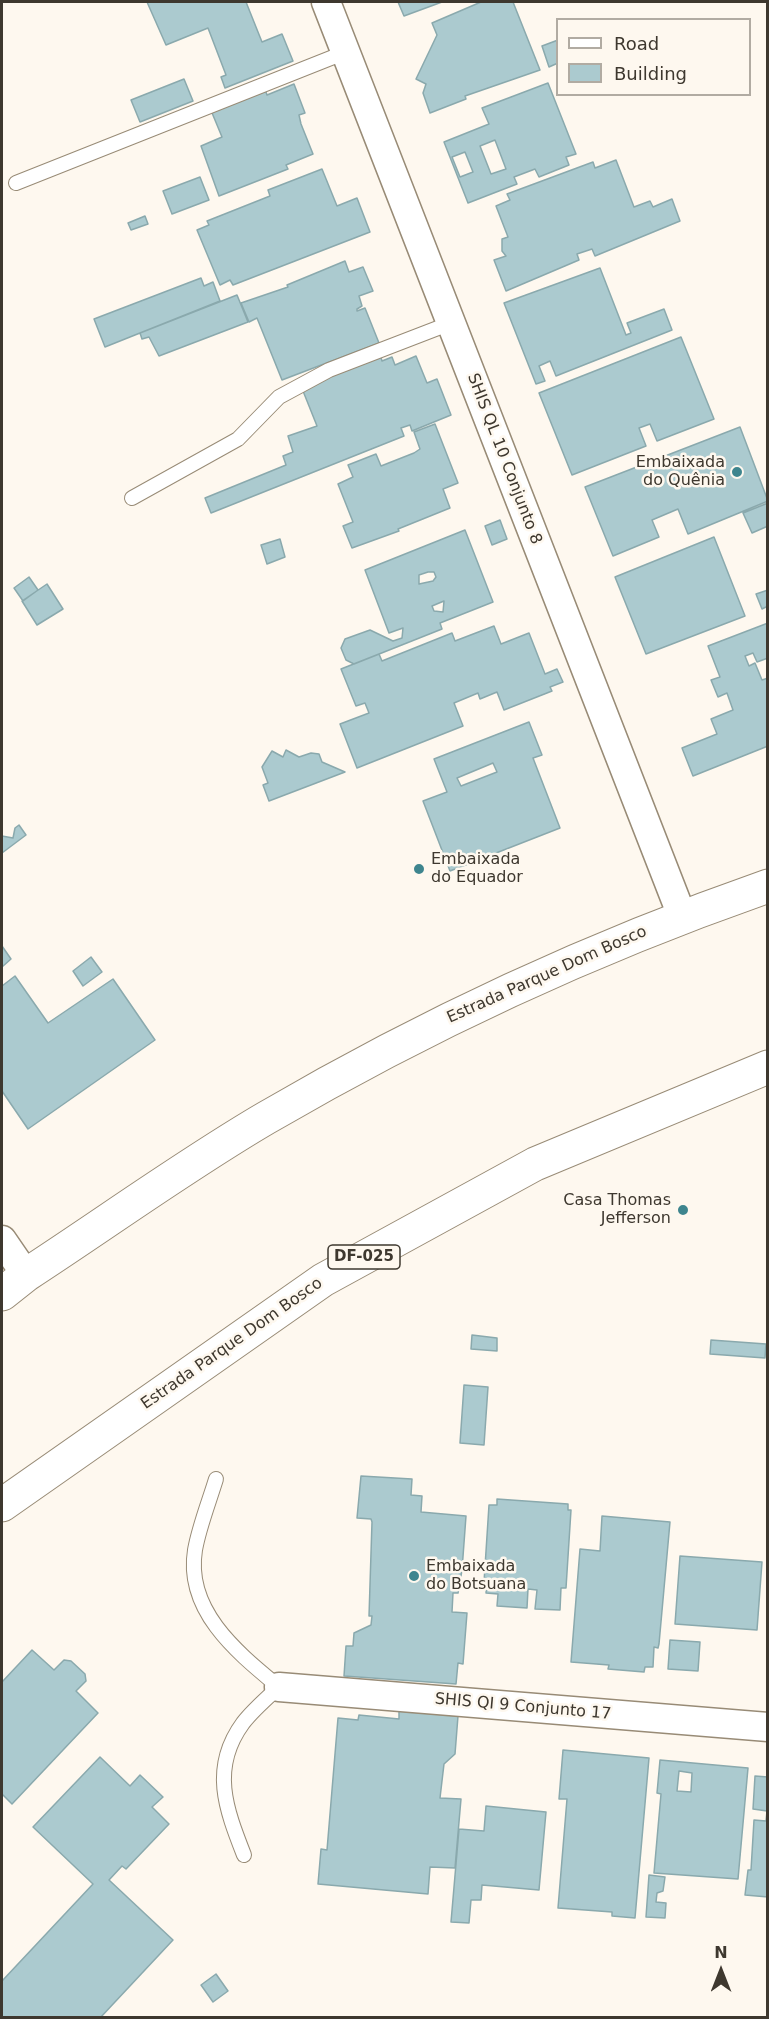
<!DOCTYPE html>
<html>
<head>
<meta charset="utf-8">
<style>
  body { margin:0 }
  #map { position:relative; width:769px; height:2019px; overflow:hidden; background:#fef8ef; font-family:"DejaVu Sans",sans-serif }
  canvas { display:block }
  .frame { position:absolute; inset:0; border:3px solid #3e382f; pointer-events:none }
  .legend { position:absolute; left:556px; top:18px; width:195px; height:78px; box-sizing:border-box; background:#fef8ef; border:2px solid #b1aba2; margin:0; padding:8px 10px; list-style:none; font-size:18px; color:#3e382f }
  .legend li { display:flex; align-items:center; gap:12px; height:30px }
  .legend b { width:30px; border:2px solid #b1aba2 }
  .north { position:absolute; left:691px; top:1941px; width:60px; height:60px; -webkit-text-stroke:4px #fef8ef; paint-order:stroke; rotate:0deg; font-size:16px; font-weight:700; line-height:24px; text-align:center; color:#3e382f }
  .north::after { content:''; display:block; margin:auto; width:21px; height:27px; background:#3e382f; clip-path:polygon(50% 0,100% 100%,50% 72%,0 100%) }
</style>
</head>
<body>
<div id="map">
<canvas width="769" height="2019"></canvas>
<div class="frame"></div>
<ul class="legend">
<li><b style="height:8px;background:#fff"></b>Road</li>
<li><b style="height:16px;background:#abcacf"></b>Building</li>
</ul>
<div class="north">N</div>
</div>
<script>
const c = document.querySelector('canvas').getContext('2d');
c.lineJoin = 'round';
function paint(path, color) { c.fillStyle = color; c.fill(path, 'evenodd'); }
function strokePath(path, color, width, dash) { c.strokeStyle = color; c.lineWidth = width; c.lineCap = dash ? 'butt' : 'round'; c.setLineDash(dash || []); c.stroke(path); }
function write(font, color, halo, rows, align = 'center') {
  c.font = font + ' "DejaVu Sans",sans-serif'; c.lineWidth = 5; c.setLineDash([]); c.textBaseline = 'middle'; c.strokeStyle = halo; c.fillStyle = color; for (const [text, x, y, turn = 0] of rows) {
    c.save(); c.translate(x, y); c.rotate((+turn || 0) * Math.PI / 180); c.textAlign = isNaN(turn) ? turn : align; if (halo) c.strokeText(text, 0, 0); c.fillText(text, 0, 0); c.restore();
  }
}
const building = new Path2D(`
  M147,2H246L262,42L282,34L293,61L225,88L221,77L226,75L208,28L166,45Z
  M398,2H442L404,16Z
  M481,2H513L540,70L465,96L466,99L430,113L423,93L426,84L416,79L437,35L432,23Z
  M558,40V63L549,67L542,46Z
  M184,79L193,101L140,122L131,100Z
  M548,83L576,154L566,157L569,165L539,177L535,169L514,177L517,184L468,203L444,142L489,124L482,108ZM495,140L506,169L491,174L480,146ZM465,152L473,172L460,177L452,157Z
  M294,84L305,113L299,115L301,124L313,154L286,165L288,169L219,196L201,146L222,137L210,108L264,86L267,95Z
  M616,160L634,207L650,201L653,207L672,199L680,221L595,256L592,249L577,254L579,260L506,291L494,260L506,256L502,251V239L508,237L496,206L510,200L507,194L593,162L595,168Z
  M322,169L337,206L357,198L370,232L233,285L230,280L220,285L197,230L209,225L207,221L270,196L268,190Z
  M200,177L209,200L172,214L163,191Z
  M145,216L148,224L131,230L128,223Z
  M345,261L349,272L363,267L373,291L359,296L362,306L357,309V311L365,308L379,343L282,380L257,318L249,322L241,303L288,287L287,285Z
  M600,268L626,335L631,333L627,323L664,309L672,330L556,376L550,361L539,366L545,381L536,384L504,303Z
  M201,278L204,286L213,282L220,301L105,347L94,319Z
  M237,295L248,322L159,356L149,337L142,339L140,333Z
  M681,337L714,419L657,441L650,424L639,428L646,446L572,475L539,393Z
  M380,354L382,361L392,357L395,365L416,356L427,383L437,379L451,415L412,431L410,425L401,428L404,436L211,513L205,498L286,465L283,456L293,452L288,436L317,426L301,386Z
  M435,424L458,483L443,489L450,508L398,529L399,531L352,548L343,526L353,522L338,484L353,477L348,465L376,454L381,466L414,453L420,449L414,432Z
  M740,427L768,501L688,534L678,509L652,520L659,537L613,556L585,487Z
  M768,503V526L752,533L743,513Z
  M500,520L507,539L492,545L485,526Z
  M465,530L493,602L440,623L442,629L354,664L346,660L341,648L345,639L370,630L393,641L402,638L403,628L389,633L365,570ZM428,572H434L436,577L433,581L419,584V575ZM444,601L443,612L434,611L432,606Z
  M714,537L745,616L646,654L615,577Z
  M280,539L285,557L267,564L261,545Z
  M29,577L38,590L23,601L14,588Z
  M47,584L63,609L37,625L22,601Z
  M768,590V606L762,609L756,594Z
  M768,623V658L757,662L753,653L745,656L749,666L755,663L762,680L768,678V746L693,776L682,748L717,734L711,719L733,710L727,693L718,697L711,680L720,677L708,646Z
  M494,626L501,644L529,633L545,674L557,669L563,682L550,687L552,691L504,710L497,692L480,699L478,693L454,703L463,726L357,768L340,724L369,713L365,703L356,706L341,669L379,654L382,661L452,633L455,641Z
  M529,722L542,755L533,758L560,828L450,871L423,801L447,792L434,759ZM493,763L497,772L461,786L457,778Z
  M286,750L299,757L311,753L319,754L322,762L345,772L269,801L263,785L268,783L262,767L272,751L283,757Z
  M19,825L26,835L2,853V836L13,838L15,828Z
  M2,946L11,959L2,967Z
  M91,957L102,972L83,986L73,971Z
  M15,976L48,1023L113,979L155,1040L28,1129L2,1091V986Z
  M472,1335L497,1338V1351L471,1349Z
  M711,1340L766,1344L765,1358L710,1354Z
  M464,1385L488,1387L484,1445L460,1443Z
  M361,1476L412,1479L411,1495L422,1496L421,1512L466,1516L462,1570L458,1593H453L452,1612L467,1613L463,1664L458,1663L456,1684L344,1676L346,1646H353L354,1633L371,1625L372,1616H369L372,1522L371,1519L357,1518Z
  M497,1499L568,1504V1510H571L566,1588H561L560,1610L535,1609L537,1590L528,1589L527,1608L497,1606L498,1594L486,1593L487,1582H484L489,1505H497Z
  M602,1516L670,1522L659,1644L658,1648L654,1647L653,1667H645L644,1672L608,1669L609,1665L571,1662L580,1549L600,1551Z
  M680,1556L762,1562L757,1630L675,1624Z
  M670,1640L700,1642L698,1671L668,1669Z
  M32,1650L54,1670L64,1660L71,1661L85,1674L86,1681L76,1691L98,1713L12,1804L2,1794V1682Z
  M399,1711L458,1716L455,1754L444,1764L440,1798L461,1799L455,1868L430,1867L428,1894L318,1884L321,1849L327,1850L338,1718L358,1720L359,1715L399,1719Z
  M563,1750L649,1758L635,1918L612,1916V1912L558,1908L567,1799H559Z
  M100,1757L130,1786L140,1775L163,1797L152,1807L169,1824L126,1869L122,1866L109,1880L173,1940L100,2018H2V1981L93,1884L33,1827Z
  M660,1760L748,1768L738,1879L654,1873L661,1794L657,1793ZM679,1771L692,1773L691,1792L677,1791Z
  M755,1776L768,1777V1897L745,1895L748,1870H751L754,1820L766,1821L767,1811L753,1809Z
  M486,1806L546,1812L539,1890L482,1885L481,1900H471L469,1923L451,1922L459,1829L484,1831Z
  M649,1875L665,1877L663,1891L657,1893L656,1902L666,1903L665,1918L646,1917Z
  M216,1974L228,1991L213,2002L201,1985Z`);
paint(building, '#abcacf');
strokePath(building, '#8aa9ad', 1.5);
const lane = new Path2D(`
  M16,183L346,52
  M132,498L238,439L279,397L329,370L451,323
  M216,1479C209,1502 199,1527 195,1550C185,1611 238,1653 279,1687C267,1698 253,1710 243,1723C210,1768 226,1809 244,1855`);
const street = new Path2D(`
  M326,2L682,916
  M2,1240L26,1275
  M279,1687L768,1727`);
const primary = new Path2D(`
  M2,1294L26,1275C106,1223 184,1166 266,1118C425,1025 593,947 768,886
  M2,1505L323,1280L535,1164L768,1067`);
strokePath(lane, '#988b76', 16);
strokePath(street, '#988b76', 31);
strokePath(primary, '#988b76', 35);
strokePath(lane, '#fff', 14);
strokePath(street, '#fff', 28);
strokePath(primary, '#fff', 33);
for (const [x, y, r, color] of [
  [737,472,6,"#3e858e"],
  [419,869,6,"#3e858e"],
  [683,1210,6,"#3e858e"],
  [414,1576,6,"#3e858e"]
]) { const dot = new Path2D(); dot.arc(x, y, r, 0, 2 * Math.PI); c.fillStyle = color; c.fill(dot); strokePath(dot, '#fef8ef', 2); }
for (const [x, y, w] of [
  [364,1257,72]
]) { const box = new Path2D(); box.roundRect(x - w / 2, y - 12, w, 24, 4.5); c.fillStyle = '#fef8ef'; c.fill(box); strokePath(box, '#3e382f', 1.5); }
write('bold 15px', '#3e382f', null, [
  ["DF-025",364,1257]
]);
write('16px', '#3e382f', '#fef8ef', [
  ["SHIS QL 10 Conjunto 8",504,459,69],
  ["Estrada Parque Dom Bosco",547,975,-24],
  ["Estrada Parque Dom Bosco",232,1344,-35],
  ["SHIS QI 9 Conjunto 17",523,1707,5]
]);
write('16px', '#3e382f', '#fef8ef', [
  ["Embaixada",725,463],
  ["do Quênia",725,481],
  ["Embaixada",431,860,"left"],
  ["do Equador",431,878,"left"],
  ["Casa Thomas",671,1201],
  ["Jefferson",671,1219],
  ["Embaixada",426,1567,"left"],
  ["do Botsuana",426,1585,"left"]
], 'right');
</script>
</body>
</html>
